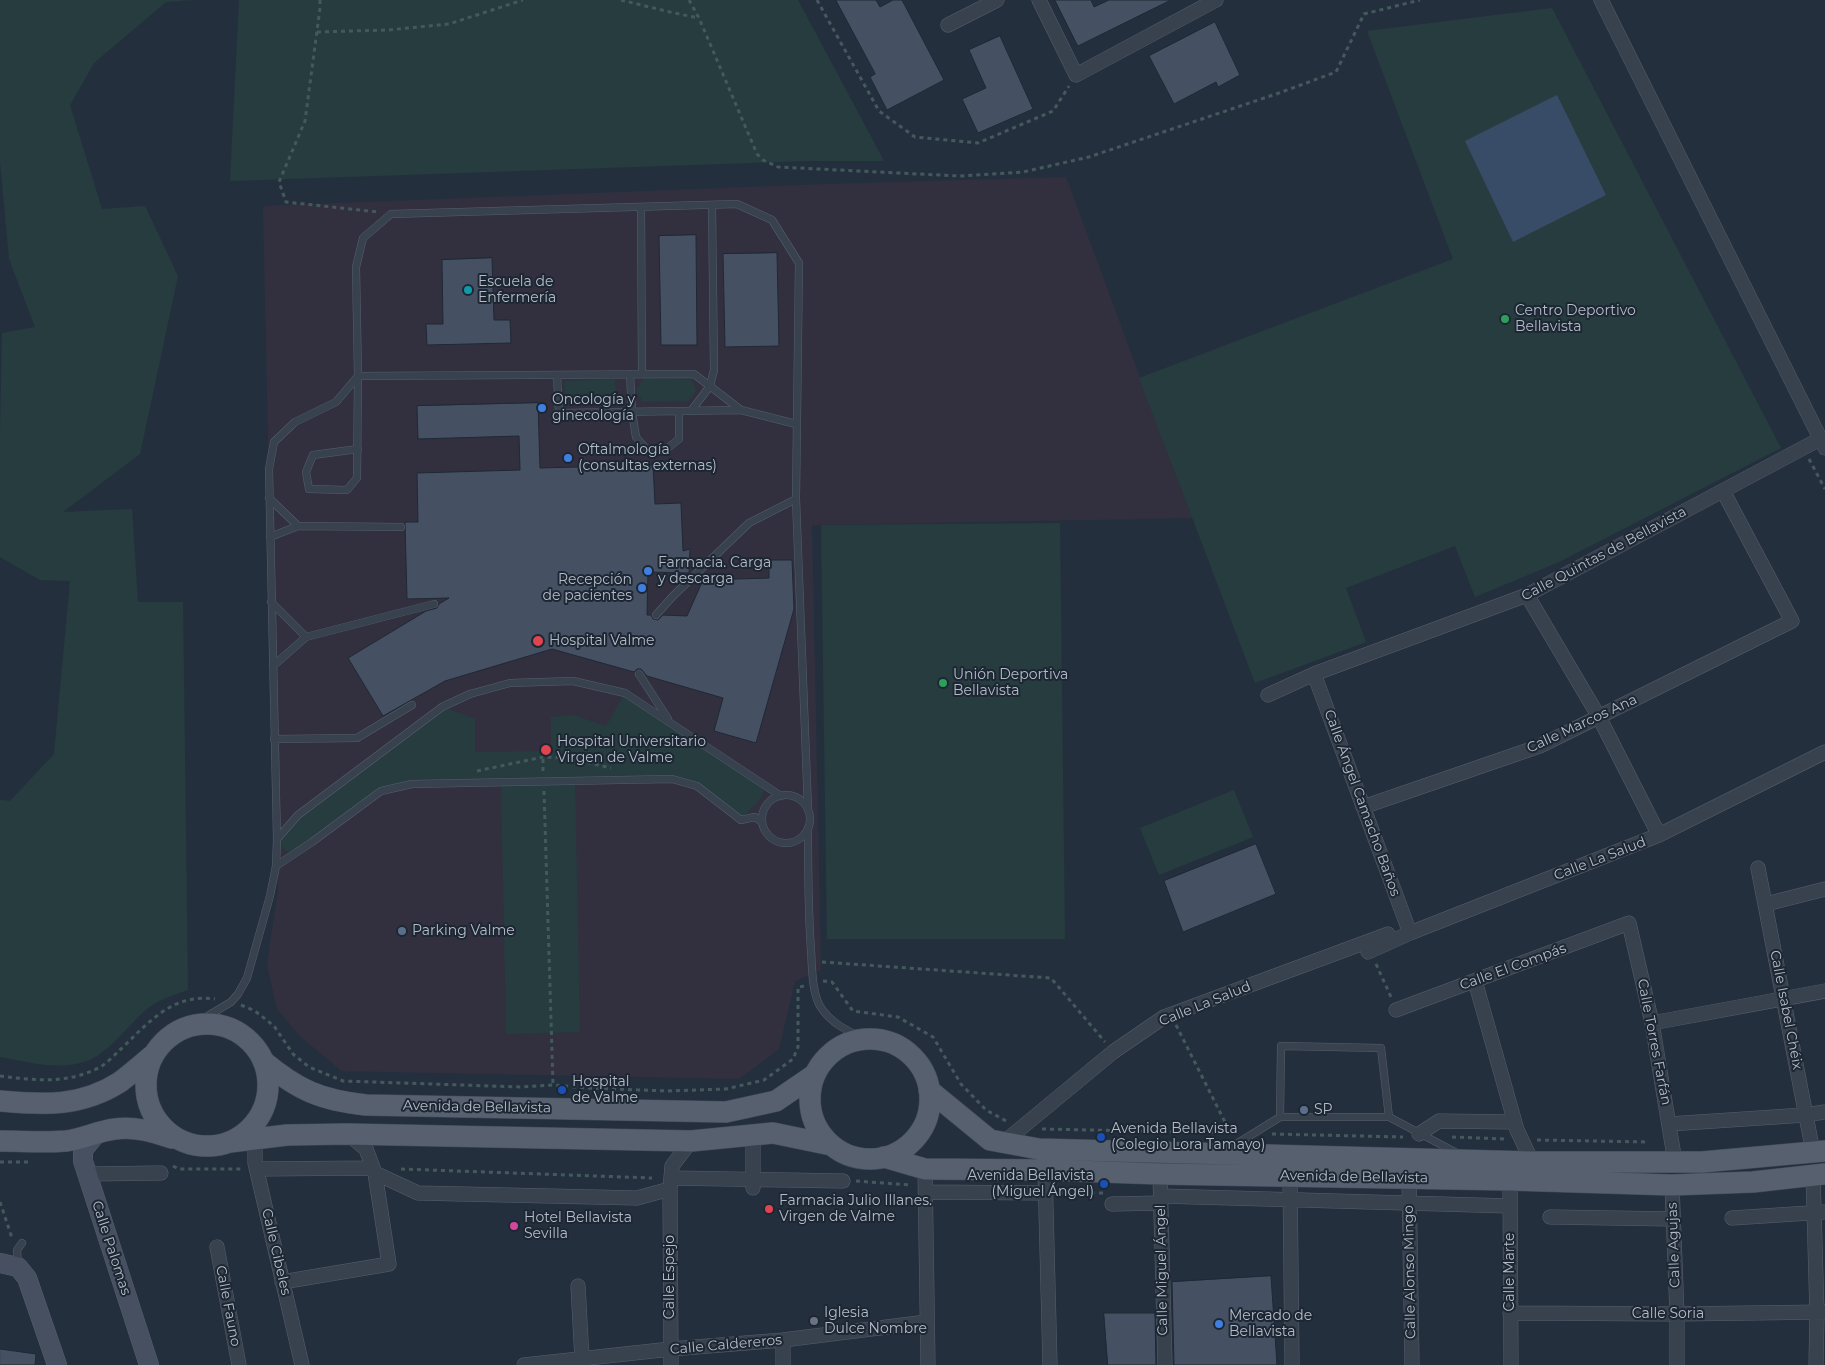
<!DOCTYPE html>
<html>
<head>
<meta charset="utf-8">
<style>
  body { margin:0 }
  canvas { display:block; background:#242f3e }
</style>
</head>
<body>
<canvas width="1825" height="1365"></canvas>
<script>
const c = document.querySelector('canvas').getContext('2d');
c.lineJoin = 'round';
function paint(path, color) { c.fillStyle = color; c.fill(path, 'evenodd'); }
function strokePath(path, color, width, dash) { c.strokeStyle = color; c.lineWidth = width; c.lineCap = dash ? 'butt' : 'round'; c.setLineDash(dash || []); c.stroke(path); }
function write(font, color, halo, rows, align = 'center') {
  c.font = font + ' Montserrat,sans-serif'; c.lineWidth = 4; c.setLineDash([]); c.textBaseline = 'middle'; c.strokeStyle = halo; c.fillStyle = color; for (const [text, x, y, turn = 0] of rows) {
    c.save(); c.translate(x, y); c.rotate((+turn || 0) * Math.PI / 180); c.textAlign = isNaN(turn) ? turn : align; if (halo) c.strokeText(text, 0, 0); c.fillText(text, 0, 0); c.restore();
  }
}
paint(new Path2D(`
  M1066,177L1192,518L812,525L821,970L795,981L779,1049L739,1079L342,1071L301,1037L277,1009L267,964L278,891L263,206L800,185Z`), '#32303f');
paint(new Path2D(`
  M0,0H192L166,2L94,63L70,105L102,209L145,206L178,276L140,454L63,512L132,509L138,602H183L188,990C174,995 159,999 147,1009C123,1029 108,1058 76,1064C52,1069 24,1061 0,1057V800L10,801L54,754L70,581L40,580L0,557V434L2,333L35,327L9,259L0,161Z
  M239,0H798L884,161H807L230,181Z
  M1552,8L1781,448L1559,562L1475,597L1455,546L1346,588L1366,642L1255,683L1139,378L1453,259L1367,31Z
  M644,378L692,380L696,390L689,401L643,402L636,390Z
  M615,379L616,400L565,402L564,381Z
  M1060,523L1065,939H827L821,525Z
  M625,693L765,786L761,798L741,820L697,786L672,779L575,780L580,1032L506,1034L501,782L412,784L382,791L298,851H286L277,839L298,815L442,707L475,719V752L551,751V717L574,715L606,726Z
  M1234,790L1253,837L1159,875L1140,828Z`), '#263c3f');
paint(new Path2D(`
  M1557,95L1606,195L1513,242L1465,141Z`), '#394c67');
const building = new Path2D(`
  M836,0H876L880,7L893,0H902L944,80L887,110L870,77L875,74Z
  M1055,0H1091L1094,7L1109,0H1171L1078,46Z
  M1215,22L1240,75L1218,87L1216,82L1174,104L1149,56Z
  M1000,36L1033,109L978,133L962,99L986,88L969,50Z
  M696,235L697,345H661L659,236Z
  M777,253L779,346L725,347L723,254Z
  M492,258L494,320H510L511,343L427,345L426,324H443L442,260Z
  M538,403L540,468L653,465L655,504L681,503L683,551L690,549L689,573L648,572L647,615H651L653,619L658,620L663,615L687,616L703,580L769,578V560H792L794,609L756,743L714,731L723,698L647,676L641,669H637L634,672L552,649L445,681L383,716L348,658L426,611L437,608L439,604L449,598L407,599L405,522H418L417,473L520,470L519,436L418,439L417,406Z
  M1256,844L1276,894L1183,932L1164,881Z
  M1271,1276L1277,1365H1174L1172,1282Z
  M1104,1313H1155L1156,1365H1108Z
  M0,1349L36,1354L35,1365H0Z`);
paint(building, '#455162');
strokePath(building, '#1f2835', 1);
const lane = new Path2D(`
  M641,207L642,374
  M630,374L632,412L636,437L648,451H664L679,439V411
  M557,375L559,413L741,410L796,424
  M691,411L710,386L714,370L712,205
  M358,449L313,455L306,472L309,489L347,490L357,478L358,376L356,267L363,238L391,214L737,204L772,220L799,263L796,499L808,809
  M269,498L298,526L401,527
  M270,537L298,526
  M271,602L306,637L434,604
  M656,615L673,596L749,523L796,499
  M273,666L306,637
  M639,674L668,719
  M274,739L357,738L412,705
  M762 819a24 24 0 1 1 48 0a24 24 0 1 1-48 0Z
  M808,828C808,869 808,909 811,950C812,966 812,993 820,1006C830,1023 849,1032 866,1039
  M277,839L298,815L442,707L470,694L510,683L573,681L625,693L781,796
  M276,866L312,842L381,791L412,784L672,779L697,786L741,820L755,817L762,822
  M191,1026L231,1002L238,994L247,978L270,896L276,866L277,839L269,469L274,442L295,422L336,402L358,376L694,374L741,410
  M1280,1117L1281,1046L1381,1048L1389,1117L1455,1152
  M1230,1148L1280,1117H1389
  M18,1266L17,1250L22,1243`);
const street = new Path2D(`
  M1039,0L1076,75L1216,0
  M1601,0L1825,448
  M948,25L997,0
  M1527,595L1599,717L1659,835
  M1314,674L1410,933
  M1268,695L1314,674L1527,595L1820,439
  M1363,807L1540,746L1792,621L1723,491
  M1758,868L1813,1152
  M1766,904L1825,889
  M1368,952L1410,933L1659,835L1825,752
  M1475,981L1517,1130L1532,1162
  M1396,1010L1629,923L1652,1023L1675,1162
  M1652,1023L1825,991
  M1669,1124L1805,1115L1825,1112
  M348,1134L366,1149L375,1173L418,1193L637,1198L670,1189L672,1166L691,1141
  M1419,1134L1439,1121L1514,1122
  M255,1139V1163L302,1365
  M1003,1143L1113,1052L1164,1017L1388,934
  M257,1169L373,1168
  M925,1169L928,1365
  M1045,1170L1050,1365
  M87,1174L161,1173
  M1160,1174L1165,1365
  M1813,1175L1817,1313L1816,1365
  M1290,1176L1292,1365
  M671,1178L843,1181
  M1409,1178L1412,1365
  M1510,1180L1511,1365
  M1672,1185L1677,1314V1365
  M753,1188V1135
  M670,1189L671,1365
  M926,1192L1045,1193
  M1161,1196L1510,1206
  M1112,1204L1161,1203
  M1550,1217L1673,1219
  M1732,1218L1825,1212
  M217,1247L239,1365
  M282,1282L389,1264L375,1173
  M578,1286L582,1359
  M1510,1313L1677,1314L1825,1312
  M783,1340V1365
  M524,1365L671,1349L783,1340L927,1322`);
const secondary = new Path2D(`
  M97,1133L83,1150V1161L149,1365
  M0,1263L18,1267L27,1278L57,1365`);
const primary = new Path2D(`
  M146 1085a61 61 0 1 1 122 0a61 61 0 1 1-122 0Z
  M810 1099a60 60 0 1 1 120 0a60 60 0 1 1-120 0Z
  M263,1061C298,1090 320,1100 366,1105L726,1112L776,1101L814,1075
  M929,1090L990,1140L1039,1149L1532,1162H1702L1825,1151
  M0,1101C44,1105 81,1107 120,1082C131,1074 142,1064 153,1055
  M0,1141C22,1141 44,1143 66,1141C83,1139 98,1131 115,1129C135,1126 153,1132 172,1138
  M230,1142L287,1135L347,1134L691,1141L773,1133L831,1145
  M884,1157L925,1169L1045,1170L1160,1174L1510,1180L1672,1185L1753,1182L1825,1174`);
strokePath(lane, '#565f6c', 8);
strokePath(street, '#565f6c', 15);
strokePath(secondary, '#565f6c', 20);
strokePath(primary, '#414a57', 22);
strokePath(new Path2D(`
  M320,0V8L305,121L279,182L286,202L378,212
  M621,0L674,13L699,18
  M689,0L699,18L757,154L763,160L778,167L959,176L1023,172L1089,157L1279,93L1336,72L1364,14L1420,0
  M817,0L879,111L915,137L978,143L1053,111L1069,86
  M317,32L388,30L449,24L523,0
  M1809,459L1825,489
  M543,751V773
  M477,771L543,757L568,758L611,768
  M544,791L553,1085
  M822,962L1051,978L1105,1042
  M1376,964L1391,997
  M823,981L832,982L853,1011L898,1017L933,1037L961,1084L986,1110L1008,1122
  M241,1005L255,1011L274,1026L293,1054L309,1067L343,1081L521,1087L553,1085L588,1088L668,1091L726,1089L764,1080L793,1059L798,1047V987L805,986
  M1176,1025L1231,1134
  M0,1076C32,1080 64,1084 94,1070C105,1066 113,1056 121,1049C149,1022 173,993 215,999
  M1042,1129L1233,1133
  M1272,1134L1403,1137
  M1452,1137L1506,1139
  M1537,1140L1648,1142
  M0,1162H28
  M173,1166L179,1169H244
  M401,1169L652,1178
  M856,1181L910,1185
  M1059,1193H1105
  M0,1202L12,1238`), '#44595c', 3, [4, 4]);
strokePath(lane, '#38414e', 7);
strokePath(street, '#38414e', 14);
strokePath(secondary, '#465061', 19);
strokePath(primary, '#56606e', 21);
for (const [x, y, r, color] of [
  [468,290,5,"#0f9aa8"],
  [1505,319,5,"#2e9e5b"],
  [542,408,5,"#3f7fe0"],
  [568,458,5,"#3f7fe0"],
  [648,571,5,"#3f7fe0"],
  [642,588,5,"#3f7fe0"],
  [538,641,6,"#e0444e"],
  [943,683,5,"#2e9e5b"],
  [546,750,6,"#e0444e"],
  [402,931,5,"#5c6f8a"],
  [562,1090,5,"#1a4fb4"],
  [1304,1110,5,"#5c6f8a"],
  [1101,1137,5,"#1a4fb4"],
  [1104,1184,5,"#1a4fb4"],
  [769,1209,5,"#e0444e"],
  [514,1226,5,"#d1479c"],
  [814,1321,5,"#6b7280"],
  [1219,1324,5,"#3f7fe0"]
]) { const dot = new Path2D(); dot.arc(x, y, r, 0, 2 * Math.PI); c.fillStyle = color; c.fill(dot); strokePath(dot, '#1d2633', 2); }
write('14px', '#b4bcc9', '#1d2633', [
  ["Escuela de",478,282],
  ["Enfermería",478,298],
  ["Centro Deportivo",1515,311],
  ["Bellavista",1515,327],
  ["Oncología y",552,400],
  ["ginecología",552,416],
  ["Oftalmología",578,450],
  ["(consultas externas)",578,466],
  ["Farmacia. Carga",658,563],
  ["y descarga",658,579],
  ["Recepción",632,580,"right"],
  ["de pacientes",632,596,"right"],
  ["Hospital Valme",549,641],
  ["Unión Deportiva",953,675],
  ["Bellavista",953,691],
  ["Hospital Universitario",557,742],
  ["Virgen de Valme",557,758],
  ["Parking Valme",412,931],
  ["Hospital",572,1082],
  ["de Valme",572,1098],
  ["SP",1314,1110],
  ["Avenida Bellavista",1111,1129],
  ["(Colegio Lora Tamayo)",1111,1145],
  ["Avenida Bellavista",1094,1176,"right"],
  ["(Miguel Ángel)",1094,1192,"right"],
  ["Farmacia Julio Illanes.",779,1201],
  ["Virgen de Valme",779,1217],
  ["Hotel Bellavista",524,1218],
  ["Sevilla",524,1234],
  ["Iglesia",824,1313],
  ["Dulce Nombre",824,1329],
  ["Mercado de",1229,1316],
  ["Bellavista",1229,1332]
], 'left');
write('14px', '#b4bcc9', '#1d2633', [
  ["Calle Quintas de Bellavista",1604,554,-28],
  ["Calle Marcos Ana",1582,724,-25],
  ["Calle Ángel Camacho Baños",1362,803,70],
  ["Calle La Salud",1600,859,-21],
  ["Calle El Compás",1513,967,-20],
  ["Calle La Salud",1205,1004,-22],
  ["Calle Isabel Chéix",1786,1010,79],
  ["Calle Torres Farfán",1654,1042,79],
  ["Avenida de Bellavista",477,1107,1],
  ["Avenida de Bellavista",1354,1177,1],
  ["Calle Agujas",1674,1245,-92],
  ["Calle Palomas",111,1248,72],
  ["Calle Cibeles",276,1252,77],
  ["Calle Miguel Ángel",1162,1270,-91],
  ["Calle Alonso Mingo",1410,1272,-91],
  ["Calle Marte",1510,1272,-90],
  ["Calle Espejo",670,1277,-90],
  ["Calle Fauno",228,1306,79],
  ["Calle Soria",1668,1314],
  ["Calle Caldereros",726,1345,-5]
]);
</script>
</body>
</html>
